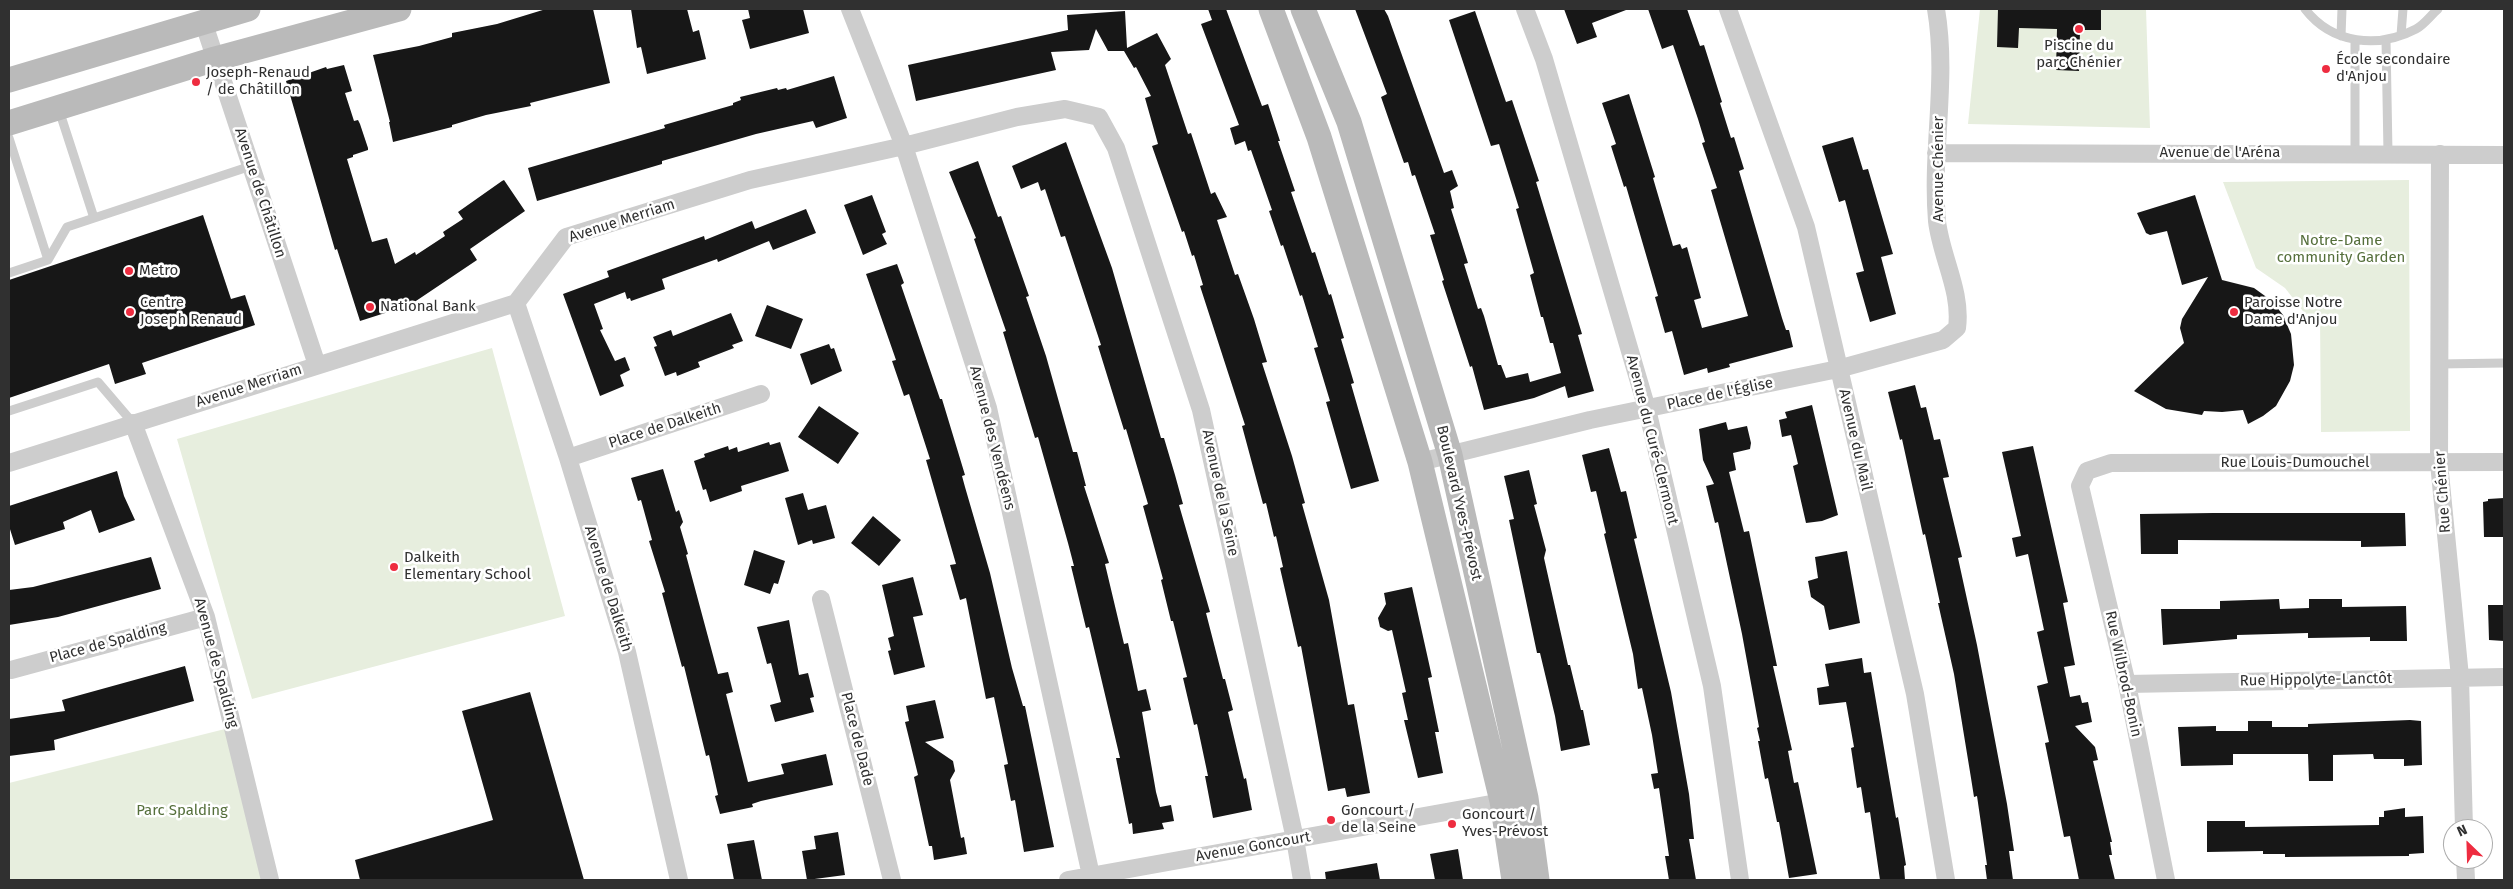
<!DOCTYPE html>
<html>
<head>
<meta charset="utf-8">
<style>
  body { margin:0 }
  #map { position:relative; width:2513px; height:889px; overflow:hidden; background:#fff; font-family:"Fira Sans",sans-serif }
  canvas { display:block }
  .frame { position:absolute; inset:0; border:10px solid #303030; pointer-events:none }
  .north { position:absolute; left:2443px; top:819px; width:50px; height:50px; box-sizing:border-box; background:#fff; border:1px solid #acacac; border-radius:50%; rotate:336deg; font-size:14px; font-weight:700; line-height:20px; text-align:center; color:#303030 }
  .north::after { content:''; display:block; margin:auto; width:18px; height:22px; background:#ee2c40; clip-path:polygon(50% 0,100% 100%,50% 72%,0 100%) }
</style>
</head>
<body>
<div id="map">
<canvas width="2513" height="889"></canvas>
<div class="frame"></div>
<div class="north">N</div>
</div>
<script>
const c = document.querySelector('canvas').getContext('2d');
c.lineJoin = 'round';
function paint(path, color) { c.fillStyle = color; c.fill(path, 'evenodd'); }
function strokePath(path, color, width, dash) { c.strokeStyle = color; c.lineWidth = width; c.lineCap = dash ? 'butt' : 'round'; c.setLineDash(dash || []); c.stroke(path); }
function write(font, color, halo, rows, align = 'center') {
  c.font = font + ' "Fira Sans",sans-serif'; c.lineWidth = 5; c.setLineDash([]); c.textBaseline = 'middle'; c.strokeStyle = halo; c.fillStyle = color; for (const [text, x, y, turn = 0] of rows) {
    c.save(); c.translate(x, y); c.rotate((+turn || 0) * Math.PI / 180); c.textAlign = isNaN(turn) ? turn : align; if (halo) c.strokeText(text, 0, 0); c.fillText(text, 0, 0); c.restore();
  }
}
paint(new Path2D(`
  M1980,9H2146L2150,128L1968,124Z
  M2409,180L2410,431L2321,432L2320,315H2306L2285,288L2256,268L2223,182Z
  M492,348L565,616L252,699L177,439Z
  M233,727L270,880H9V783Z`), '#e7eede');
paint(new Path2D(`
  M546,9H593L610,83L530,103L531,106L486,115L452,125V127L393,142L389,122H390L373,55L419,46L452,37V33L497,24Z
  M631,9H687L693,32L699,30L706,59L647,74L641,47L637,48Z
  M748,9H803L809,33L750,49L742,20L750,18Z
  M1208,9H1226L1262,106L1268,104L1280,141H1278L1295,191L1291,192L1312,253L1315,252L1329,295L1331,294L1344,338L1341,339L1354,383L1351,384L1379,481L1351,489L1326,402L1330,401L1314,348L1318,347L1302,295L1300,296L1283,245L1281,246L1269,211L1272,210L1251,150L1248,151L1245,141L1235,145L1230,128L1239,125L1201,24L1212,20Z
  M1355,9H1384L1388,16L1444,173L1452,170L1458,186L1450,191L1454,208L1451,209L1468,263L1464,264L1478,309L1481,308L1484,316L1498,365H1501L1506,378L1528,373L1530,382L1561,373L1553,343H1550L1543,317H1541L1530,275L1534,273L1516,209L1519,208L1499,144L1491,146L1449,20L1475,11L1506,102L1512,100L1539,181L1536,182L1582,334L1578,335L1594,391L1568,398L1565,386L1534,398L1484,410L1472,366L1470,367L1442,281L1444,280L1430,235L1435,234L1415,175L1412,176L1408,162L1404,163L1390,123L1381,97L1387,94Z
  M1564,9H1626V10L1592,23L1597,37L1577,44Z
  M1648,9H1687L1700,46L1704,45L1722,102L1720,103L1731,138L1734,137L1744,169L1739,171L1782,318L1786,330H1789L1793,347L1729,364L1730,367L1708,373L1707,368L1684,375L1672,331L1665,333L1655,297L1658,296L1626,186L1624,187L1611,146L1616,144L1602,103L1629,94L1655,177L1653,178L1673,246L1680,244L1682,249L1687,247L1701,298L1694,300L1702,328L1748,316L1711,190L1717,188L1702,143L1705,142L1698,119L1673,45L1662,49Z
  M1998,9H2101V30H2080L2079,71L2056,70L2057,29L2019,28L2018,48L1997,47Z
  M1125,11L1127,48L1157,33L1171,59L1165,65L1188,134L1191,133L1211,194L1215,192L1227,217L1217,220L1235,275L1238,274L1254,319L1267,362L1262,363L1292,456L1305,503L1302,504L1329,600L1348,705L1354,704L1370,793L1347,797L1345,788L1328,791L1301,646L1298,647L1280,568L1283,567L1276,536L1274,537L1266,503L1263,504L1242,426L1245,425L1200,286L1203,285L1194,255L1192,256L1184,231L1182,232L1152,146L1158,144L1145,98L1151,96L1136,67L1134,68L1124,51H1108L1096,29L1089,50L1051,52L1056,70L916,101L908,65L1068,30L1067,15Z
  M344,65L352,91L345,93L354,121L358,120L360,124L368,148V150L353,155V157L347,159L372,242L387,238L395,264L415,252L416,255L445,236L443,232L463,219L458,212L502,181L504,180L525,211L470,249L477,260L410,305L360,321L337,249L335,250L286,81L326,67L327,69Z
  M834,76L847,118L816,128L813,121L756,134L662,161V164L537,201L528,168L665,128L664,125L733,105V103L741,100L740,97L777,88L778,90L786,88L787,90Z
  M1853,137L1863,170L1868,169L1893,254L1881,257L1896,314L1870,322L1856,273L1864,271L1845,200L1839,202L1822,146Z
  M1066,142L1112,268L1161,438H1164L1175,475L1183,504L1179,505L1210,612L1206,613L1223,679H1225L1233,710L1228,712L1244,779L1246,778L1252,810L1213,818L1205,776H1208L1197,724L1194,725L1183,678L1187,677L1173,621H1171L1161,580L1163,579L1143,506L1148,504L1126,429L1124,430L1098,346L1101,345L1065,236L1061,237L1045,189L1041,191L1038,182L1021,189L1012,166Z
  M978,161L998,217L1001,216L1029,296L1026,297L1046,356L1073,452H1077L1086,486H1084L1109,563L1105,564L1124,644L1128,643L1138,691L1146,689L1151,710L1142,712L1156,792L1160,807L1171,805L1174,821L1162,823L1164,829L1133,834L1132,823L1129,824L1116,758H1120L1089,627L1086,628L1071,566H1074L1068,543L1038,437L1035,438L1003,332L1006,331L974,239L976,238L949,172Z
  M872,195L886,232L882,234L887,244L863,255L844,205Z
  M2195,195L2222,280L2254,288L2272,301L2283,315L2291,334L2294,365L2290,381L2276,406L2263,416L2248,424L2243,410L2222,412L2204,411L2202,415L2166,409L2134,391L2184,343L2180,328L2182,319L2208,277L2182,285L2167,231L2150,235L2146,233L2137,213Z
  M806,209L816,233L773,250L769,241L718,262L717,259L662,279L665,289L631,301L630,298L627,299L625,292L594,304L603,329L600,330L615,361L625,357L630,370L620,375L624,386L600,396L563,294L609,277L607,271L704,236L705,240L752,221L755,229Z
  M203,215L231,299L245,295L255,325L142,363L146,374L115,384L109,364L9,398V280Z
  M897,264L904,283L901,285L940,399H942L965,475L962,476L965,487L990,573L1012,668L1023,706H1025L1054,847L1024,852L1015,800L1011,801L1004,765L1008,764L994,697L986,699L966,598L960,600L950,565L956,564L926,460L930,459L909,394L904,396L892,361L896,360L866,274Z
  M767,305L803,319L791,349L755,336Z
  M731,313L743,341L732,345L734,348L698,362L700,367L677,376L676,372L665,376L654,347L657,346L653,337L671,330L673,336Z
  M829,344L831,349L834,348L842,371L811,385L800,354Z
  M1915,385L1921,408L1926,407L1934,440L1940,439L1949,477L1943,478L1962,557L1958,558L1977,645L2007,804L2014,851H2009L2013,880H1987L1985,865H1987L1977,796L1974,797L1971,778L1954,674L1938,603H1940L1925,534L1923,535L1902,439L1900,440L1888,392Z
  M1812,405L1838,515L1822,521L1806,523L1793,466L1798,464L1791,435L1782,437L1779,420L1787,418L1785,412Z
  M819,406L859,433L838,464L798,437Z
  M1726,422L1728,430L1747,426L1751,443L1750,449L1733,453L1736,470L1729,472L1744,532L1749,531L1777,666H1773L1792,750L1788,751L1794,783L1798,782L1817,874L1789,878L1779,822H1777L1768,778L1765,779L1758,741H1760L1757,728L1759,727L1742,634L1718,522L1715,523L1706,486L1714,484L1703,460L1699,429Z
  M769,442L770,445L780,442L789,471L741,486L742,491L710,502L706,489L703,490L694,461L705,457L704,454L728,446L729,450L737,447L738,452Z
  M2033,446L2068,602L2063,603L2075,665L2064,667L2070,697L2080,695L2082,703L2088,702L2092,722L2075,726L2095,747L2098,760L2093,761L2112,842H2110L2112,855H2109L2115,880H2079L2070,836L2064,837L2045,743L2049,742L2037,686L2048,683L2037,632L2044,630L2028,554L2016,557L2012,538L2021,536L2002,452Z
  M1609,448L1621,492L1626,491L1637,538L1634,539L1671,692L1689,794L1694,839H1689L1696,880H1669L1665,856H1669L1659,788L1654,789L1651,774L1658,773L1652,735L1642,688L1638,689L1633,654L1604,534L1606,533L1596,491L1591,492L1582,455Z
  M663,469L676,512L679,510L683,522L680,527L688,554L686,555L718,674L728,672L733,692L726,694L748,782L784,774L781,764L826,754L833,785L761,801L752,804L753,807L720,814L715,796L718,795L709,755L706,756L684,666L682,667L662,593L665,592L649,541L652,540L641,500L638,501L631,478Z
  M1529,470L1537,504L1534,505L1546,550L1544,558L1568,665H1570L1581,710H1583L1590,745L1561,751L1555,716L1540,653H1537L1509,520L1514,519L1504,476Z
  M117,471L124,496L135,520L99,533L91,510L63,522L65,529L15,545L9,526V506Z
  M803,493L808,510L826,505L835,538L813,544L812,540L798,545L785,498Z
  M2504,498V537H2484L2483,502L2488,501V499Z
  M2213,513H2405L2406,546L2361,547V541L2178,540V554H2141L2140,514Z
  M873,516L901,540L879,566L851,543Z
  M754,550L785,561L778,584L774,583L770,594L744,585Z
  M1847,551L1860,623L1829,630L1824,606L1811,597L1808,581L1818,578L1815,557Z
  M151,557L161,589L58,617L9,625V590L33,587Z
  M913,577L923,615L913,617L925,667L894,675L888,651L891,650L888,638L894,636L882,585Z
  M1412,587L1432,677L1428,678L1439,732H1435L1443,773L1418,778L1404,720H1408L1402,693L1406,692L1392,630L1388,631L1380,627L1378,618L1386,604L1384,593Z
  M2279,599L2280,609L2309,608V599H2342V607L2406,606L2407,641H2370V637L2308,638V633L2237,635V639L2163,645L2161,609H2220V601Z
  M2488,605H2504V641L2489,640Z
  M789,620L799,675L808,673L814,697L810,698L814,712L775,722L770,705L781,702L771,663L767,664L757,627Z
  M1862,658L1864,673L1871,672L1896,818L1898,817L1906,865L1904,866L1905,880H1880L1870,812L1865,813L1861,787L1857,788L1851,748L1854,747L1846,702L1819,705L1817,688L1829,686L1825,664Z
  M185,666L194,701L54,740L55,750L9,756V719L65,711L62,700Z
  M530,692L584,880H360L355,860L493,820L462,711Z
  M935,700L944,738L925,742L953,761L955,771L950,780L961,838L964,837L967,854L934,860L932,846H929L914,777L918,775L905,722L909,721L906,706Z
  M2410,720L2421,721L2422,765L2404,766V759H2374L2373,754L2333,755V781H2309L2308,754H2233V765L2181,766L2178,727L2216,726V731H2248V721H2272V727H2308V724Z
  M2405,808V817L2423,816L2424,853L2409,854V856L2285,857V854H2263V851L2207,852V821H2245V827L2379,825V817H2384V811Z
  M838,832L845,875L807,880L802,851L816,849L814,836Z
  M754,840L762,880H734L727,844Z
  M1458,849L1463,880H1435L1430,854Z
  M1377,863L1380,880H1326L1325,872Z`), '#171717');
strokePath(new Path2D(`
  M2305,9C2332,44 2378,49 2416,29C2424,25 2431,15 2438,9
  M2401,35L2403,9
  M2341,36L2342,9
  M2355,40V153
  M2386,40L2388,153
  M59,110L94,218
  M9,138L48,260
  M9,273L48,260L67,227L251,166
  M2439,364L2504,363
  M9,411L98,382L133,423`), '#cdcdcd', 9);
strokePath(new Path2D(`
  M850,9L904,146L988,408L1092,880
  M1525,9L1544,59L1647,409L1712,686L1740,880
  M1728,9L1806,227L1915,694L1946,880
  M203,21L317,365
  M1936,153L2504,155
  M2440,154L2439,463L2460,677L2464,829
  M516,303L568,458L627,652L679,880
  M133,423L206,617L270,880
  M568,458L761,394
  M1420,462L1590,420L1838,369L1943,340L1957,328C1962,291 1941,257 1937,221C1931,150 1948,79 1936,9
  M9,463L516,303L566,237L750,180L904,146L1017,117L1065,109L1099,117L1116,148L1201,410L1295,839L1302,880
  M821,599L892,880
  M11,670L206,617
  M2127,684L2504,677
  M2465,859L2466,880
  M1068,880L1513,800
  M2166,880L2127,684L2080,486L2087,471L2111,463L2504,462`), '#cdcdcd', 18);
strokePath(new Path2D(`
  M1271,9L1319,137L1420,462L1502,801L1514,880
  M1303,9L1349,122L1450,455L1526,798L1537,880
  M9,80L248,9
  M9,123L215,59L399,9`), '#bababa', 25);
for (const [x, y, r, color] of [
  [2079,29,5,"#ee2c40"],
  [2326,69,5,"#ee2c40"],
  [196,82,5,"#ee2c40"],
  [129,271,5,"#ee2c40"],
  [370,307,5,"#ee2c40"],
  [130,312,5,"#ee2c40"],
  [2234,312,5,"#ee2c40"],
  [394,567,5,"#ee2c40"],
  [1331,820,5,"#ee2c40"],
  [1452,824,5,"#ee2c40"]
]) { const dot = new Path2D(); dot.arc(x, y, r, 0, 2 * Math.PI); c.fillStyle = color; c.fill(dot); strokePath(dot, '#fff', 2); }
write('15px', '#303030', '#fff', [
  ["Piscine du",2079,46,"center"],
  ["parc Chénier",2079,63,"center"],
  ["École secondaire",2336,60],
  ["d'Anjou",2336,77],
  ["Joseph-Renaud",206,73],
  ["/ de Châtillon",206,90],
  ["Metro",139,271],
  ["Centre",140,303],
  ["Joseph Renaud",140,320],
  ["Paroisse Notre",2244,303],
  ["Dame d'Anjou",2244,320],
  ["National Bank",380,307],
  ["Dalkeith",404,558],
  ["Elementary School",404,575],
  ["Goncourt /",1341,811],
  ["de la Seine",1341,828],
  ["Goncourt /",1462,815],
  ["Yves-Prévost",1462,832]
], 'left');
write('15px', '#303030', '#fff', [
  ["Avenue de l'Aréna",2220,153],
  ["Avenue Chénier",1939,169,-90],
  ["Avenue de Châtillon",260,193,72],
  ["Avenue Merriam",622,221,-18],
  ["Avenue Merriam",249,386,-18],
  ["Place de l'Église",1720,394,-12],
  ["Place de Dalkeith",665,426,-18],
  ["Avenue des Vendéens",992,438,76],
  ["Avenue du Curé-Clermont",1652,440,76],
  ["Avenue du Mail",1855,440,77],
  ["Rue Louis-Dumouchel",2295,463],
  ["Rue Chénier",2443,492,-94],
  ["Avenue de la Seine",1220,493,78],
  ["Boulevard Yves-Prévost",1459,503,77],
  ["Avenue de Dalkeith",608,589,73],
  ["Place de Spalding",108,643,-15],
  ["Avenue de Spalding",216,663,75],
  ["Rue Wilbrod-Bonin",2123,674,78],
  ["Rue Hippolyte-Lanctôt",2316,680,-1],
  ["Place de Dade",857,739,76],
  ["Avenue Goncourt",1253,847,-10]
]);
write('15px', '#556f3b', '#fff', [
  ["Notre-Dame",2341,241],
  ["community Garden",2341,258],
  ["Parc Spalding",182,811]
]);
</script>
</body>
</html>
